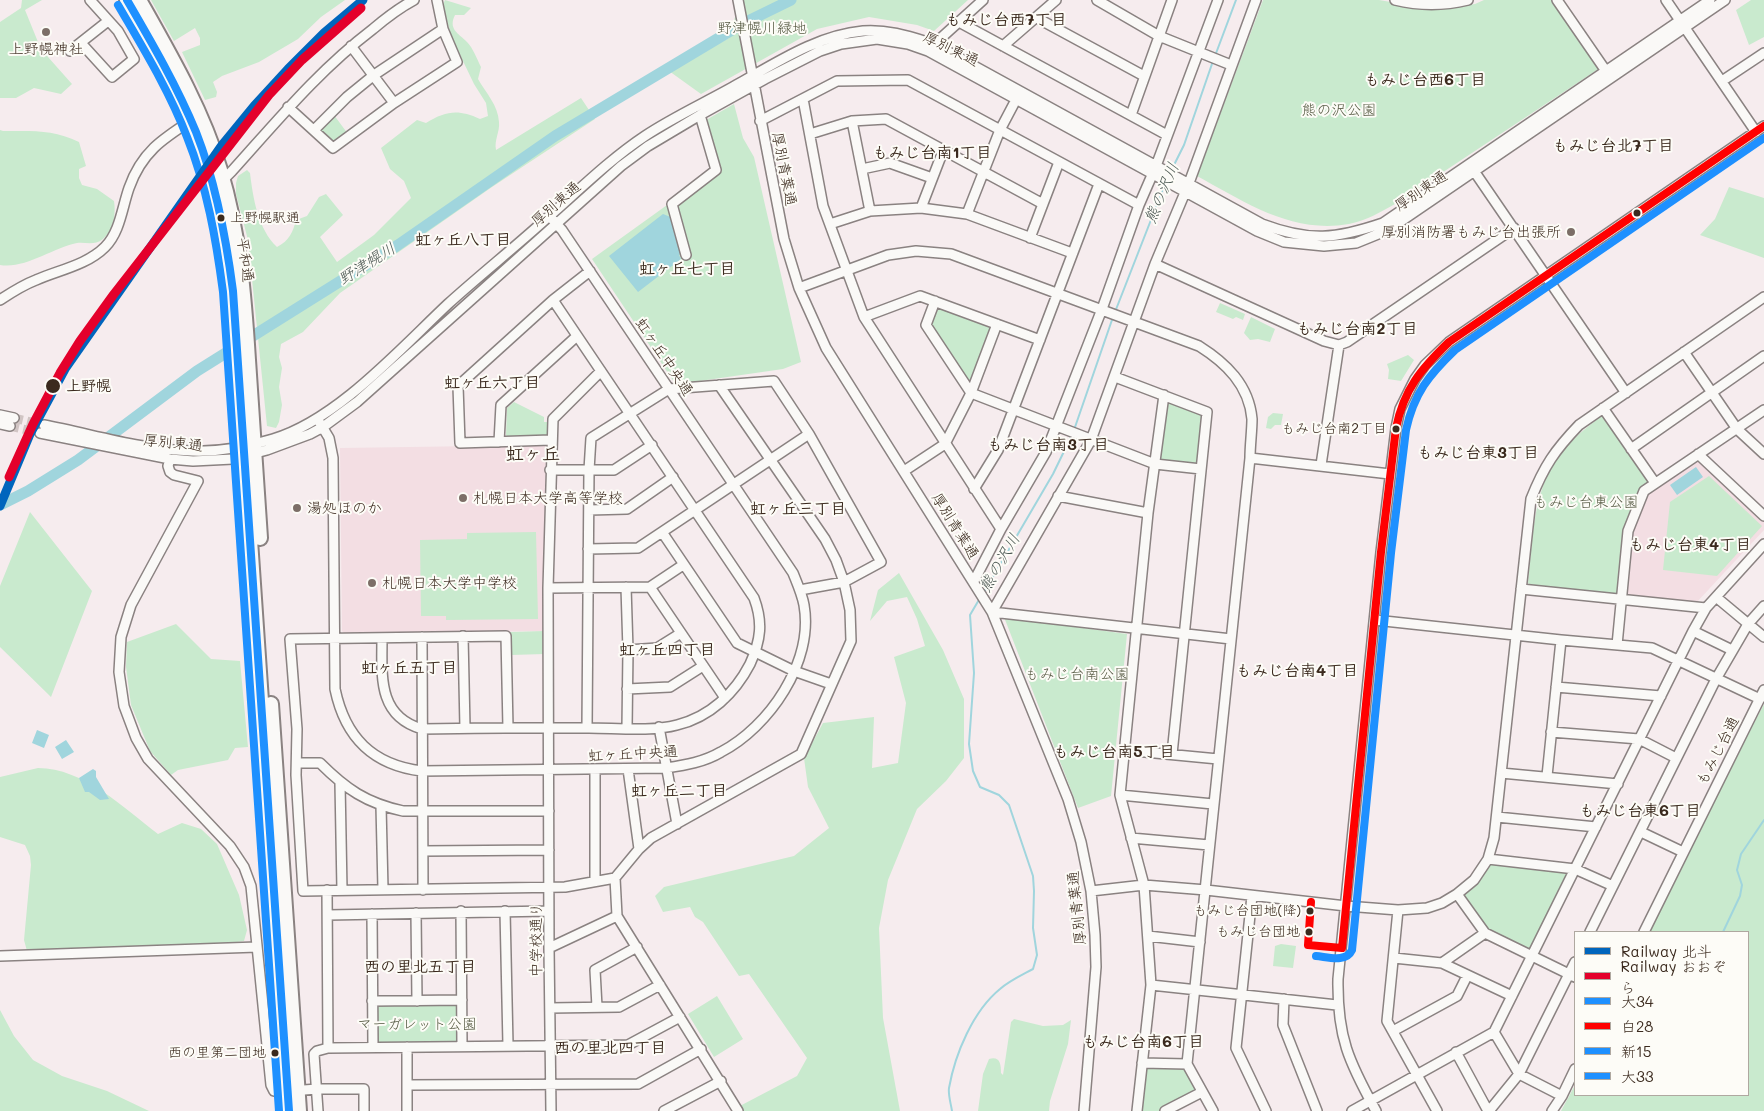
<!DOCTYPE html>
<html>
<head>
<meta charset="utf-8">
<style>
  body { margin:0 }
  #map { position:relative; width:1764px; height:1111px; overflow:hidden; background:#f6ecee; font-family:Mali,"Klee One",sans-serif }
  canvas { display:block }
  .legend { position:absolute; left:1574px; top:931px; width:175px; height:165px; box-sizing:border-box; background:#fdfcf7; border:1px solid #afa8a0; margin:0; padding:6px 9px; list-style:none; font-size:15px; color:#3b2a1e }
  .legend li { display:flex; align-items:center; gap:10px; height:25px }
  .legend b { width:25px; border:1px solid #afa8a0 }
</style>
</head>
<body>
<div id="map">
<canvas width="1764" height="1111"></canvas>
<ul class="legend">
<li><b style="height:6px;background:#0065bd"></b>Railway 北斗</li>
<li><b style="height:6px;background:#e4002b"></b>Railway おおぞら</li>
<li><b style="height:6px;background:#1e90ff"></b>大34</li>
<li><b style="height:6px;background:#f00"></b>白28</li>
<li><b style="height:6px;background:#1e90ff"></b>新15</li>
<li><b style="height:6px;background:#1e90ff"></b>大33</li>
</ul>
</div>
<script>
const c = document.querySelector('canvas').getContext('2d');
c.lineJoin = 'round';
function paint(path, color) { c.fillStyle = color; c.fill(path, 'evenodd'); }
function strokePath(path, color, width, dash) { c.strokeStyle = color; c.lineWidth = width; c.lineCap = dash ? 'butt' : 'round'; c.setLineDash(dash || []); c.stroke(path); }
function write(font, color, halo, rows, align = 'center') {
  c.font = font + ' Mali,"Klee One",sans-serif'; c.lineWidth = 4; c.setLineDash([]); c.textBaseline = 'middle'; c.strokeStyle = halo; c.fillStyle = color; for (const [text, x, y, turn = 0] of rows) {
    c.save(); c.translate(x, y); c.rotate((+turn || 0) * Math.PI / 180); c.textAlign = isNaN(turn) ? turn : align; if (halo) c.strokeText(text, 0, 0); c.fillText(text, 0, 0); c.restore();
  }
}
paint(new Path2D(`
  M546,445L544,631L344,633L342,631L340,448Z
  M1695,460H1698L1764,521V530L1696,603L1627,596L1625,593L1632,531L1646,494Z`), '#f3dee3');
paint(new Path2D(`
  M22,0H42L25,10L38,42L46,46L48,57L72,84L61,94L34,88L16,98H0V22L21,8Z
  M151,0H345L321,17L298,39L259,62L222,76L213,82L217,92L216,97L205,100L182,52L200,45V38L195,28L174,41Z
  M445,0L471,8L464,15H455C448,29 458,33 467,42C473,48 477,59 481,67L478,79C486,93 498,105 499,122C500,132 494,140 496,150L581,98L595,119L492,187L340,293L303,332L281,344L279,357L282,368L279,387L282,405L279,422L276,428L267,426L248,240L236,194V183L238,176L247,170L250,173C253,198 258,229 277,247C289,241 293,232 296,220L307,216L319,197L326,194L343,215L320,237L337,262L374,235L411,198L404,181L390,169L381,148L417,120L426,123C446,111 458,109 480,119L488,116L486,103L474,84L451,36L443,5Z
  M740,0H968L934,31L917,25L869,17L817,29L701,94L669,71L729,38Z
  M1263,0H1379L1438,10L1475,4L1484,0H1554L1600,68L1395,204C1381,212 1365,221 1349,224C1291,234 1245,202 1197,176Z
  M1751,0H1764V37L1749,45L1736,10Z
  M734,104L743,138L754,157L801,362L783,369L679,384L674,382L592,259L681,195L683,198L720,172L706,120Z
  M334,115L348,134L333,144L319,132Z
  M0,130L3,131C31,131 53,129 79,142L86,166L79,169V178L82,185L97,189L114,201C116,214 114,230 103,239C94,246 86,242 77,243C52,248 26,269 0,265Z
  M1729,187L1764,198V258L1700,235L1715,219Z
  M935,301L997,324L971,393L926,325Z
  M1220,303L1245,314L1243,320L1236,317L1233,319L1216,312Z
  M1251,317L1275,329L1270,342L1258,339L1250,340L1244,333Z
  M1408,355L1414,360L1401,381L1388,379L1389,370L1387,364Z
  M1164,395L1207,412L1201,469L1155,464Z
  M514,402L544,417V422H549L548,437L509,438L506,435L507,408Z
  M1273,413L1283,414L1281,425H1275L1271,429L1266,428L1268,417Z
  M1602,416H1605L1648,481V483C1624,501 1621,564 1618,593L1615,594L1530,585L1528,583C1536,507 1533,464 1602,416Z
  M1709,476L1762,526L1717,576L1663,570L1670,502Z
  M30,512L92,591L51,697L0,647V586Z
  M536,532L538,619L446,620V616H421L420,540L467,539V533Z
  M899,573L943,650L964,699V758L946,781L917,809L888,880L879,928L883,1018L900,1111H737L736,1108L797,1076L807,1058L749,974L739,976L703,922L695,917L690,907L663,912L655,896L664,887L794,856L829,828L808,787L804,758L823,723L874,717L872,768L898,763L906,703L894,657L925,646L917,619L907,597L887,601L870,621L878,590Z
  M1004,617L1127,634L1111,796L1078,808Z
  M176,624L211,659L240,661L248,747L235,748L228,760L178,770L171,775L150,751L131,705L126,667L127,642Z
  M544,631L545,654L511,655L510,632Z
  M1764,704V1111H1561L1575,1085V1095H1748V932H1649L1687,850Z
  M38,768C83,768 124,808 158,834L182,823L201,829L217,844L239,895L247,930L244,941L217,945L27,951L24,940L31,865L30,856L25,845L0,837V777Z
  M1488,859L1575,869L1532,957L1485,933L1457,894Z
  M1281,944L1296,946L1293,968L1273,966L1275,946Z
  M717,996L743,1039L714,1057L688,1014Z
  M462,1000V1046L373,1047L372,1001Z
  M0,1010L14,1036L33,1060L62,1076L107,1091L149,1111H0Z
  M1014,1019L1043,1026L1063,1025L1071,1020L1068,1044L1050,1101L1049,1111H978L983,1074L989,1059C1000,1056 1001,1064 1001,1073L1003,1075L1011,1022Z
  M1142,1063L1187,1064L1202,1092L1165,1111H1137Z`), '#c9eace');
paint(new Path2D(`
  M663,214L673,218L683,252L679,255L681,259L638,292L609,256Z
  M1696,467L1703,477L1677,495L1670,485Z
  M37,730L49,735L44,748L32,743Z
  M66,740L74,752L62,759L55,747Z
  M93,769L96,771V777L109,799L100,800L89,792H85L79,778Z`), '#a0d5dd');
strokePath(new Path2D(`
  M1215,56L1236,0
  M1171,171L1184,145L1213,61
  M1115,312L1165,184
  M1074,430L1113,317
  M984,592L1053,474L1072,435
  M1723,932L1740,896L1742,885L1737,870L1741,854L1764,820
  M952,1111C951,1104 948,1095 949,1088C955,1054 973,1011 1000,989C1009,981 1022,975 1033,969L1037,955L1033,928L1034,891L1033,876L1009,805L999,795L980,787L973,771L969,744L974,673L970,615L980,598`), '#a0d5dd', 2);
strokePath(new Path2D(`
  M0,505L28,491L78,460L197,371L398,245L555,136L742,24L791,0`), '#a0d5dd', 11);
strokePath(new Path2D(`
  M14,418L44,425
  M10,426L40,433`), '#d1c5c4', 9, [9, 4.5]);
const minor = new Path2D(`
  M738,0L784,239L799,288L826,348L992,612L1068,799L1081,842L1091,891L1095,935L1096,967L1084,1111
  M1097,0L1159,36L1231,65
  M1395,0C1420,6 1443,6 1468,0
  M1557,0L1608,74
  M1666,0L1756,132
  M1037,18L1144,76
  M959,22L1167,135
  M81,43L112,77L134,59L118,31L90,0
  M351,46L394,103
  M1003,46L1056,0
  M931,47L983,0
  M70,51L108,21
  M1722,81L1764,53
  M803,99L823,206L864,317L1001,529
  M288,107L333,148L394,103L457,62L443,29L437,0
  M1131,115L1172,0
  M760,121L837,81L908,80L1139,205
  M852,121L870,211
  M314,130L347,97L374,75L443,29
  M810,134L852,121L886,119L1043,204
  M1472,168L1626,393
  M862,169L890,163L932,178
  M220,183L232,171C278,120 318,71 373,29C386,18 399,8 414,0
  M921,208L943,151
  M967,214L1000,130L1019,94
  M830,224L870,211L921,208L967,214L1072,253
  M1030,238L1059,162
  M686,255L672,204L716,170L700,115
  M1155,264L1324,341L1339,345L1347,342L1514,228
  M799,288L888,255L916,251L951,254L1199,346C1226,363 1249,385 1252,419C1252,431 1250,445 1250,458L1187,1064L1213,1111
  M0,300C12,292 23,285 36,280C59,270 87,265 105,247C120,232 122,208 129,188C142,151 164,138 195,118
  M935,301L926,325L971,393L1155,464L1201,469
  M864,317L920,296L1040,340
  M1684,352L1737,429L1764,454
  M1115,377L1207,412L1172,754
  M1603,408L1655,483
  M0,415L14,418
  M320,423L329,438L333,458L335,689C345,737 372,765 422,771L666,768C686,765 704,762 721,752C769,727 814,662 804,605C802,594 797,583 793,573L562,230L552,219
  M0,424L10,426
  M44,425C92,434 142,450 192,451C219,452 247,447 273,439C337,420 400,349 448,304C480,275 514,248 546,219C578,191 609,160 645,136C675,116 709,101 740,83C779,61 819,35 863,31C888,29 911,37 934,44L1262,224C1310,242 1336,239 1383,223L1710,0
  M40,433L170,459L193,461L233,459L267,450L310,434L323,427L357,402L621,166L648,146L700,115L765,79L820,51L841,44L877,39L908,44L928,51L1257,231L1284,242L1324,246L1356,243L1388,230L1725,0
  M551,440L460,443L458,386L553,300L590,271
  M499,442L501,405L577,336
  M1631,449L1764,356
  M1698,454L1764,516
  M1250,458L1390,474
  M170,459L168,466L170,472L174,475L198,481L131,605L121,637L119,672L124,706L136,738L148,759L230,846L244,867L251,886L271,1085L274,1091L278,1092L317,1089H364V1111
  M1321,465L1339,345
  M550,470H614L652,445
  M904,471L945,444L971,393L997,324
  M974,489L998,450L1099,184
  M1058,496L1148,513
  M589,510L627,509L673,477
  M662,532L737,643L794,671L831,684
  M588,549L638,548L809,434
  M974,581L1001,529L1046,452L1102,309L1139,205L1156,166L1218,0
  M626,587L628,650L627,728
  M650,587L725,698
  M548,588L650,587L683,565
  M1521,589L1706,608
  M1716,597L1764,637
  M1375,620L1561,640L1652,648L1760,699
  M1693,631L1732,650
  M463,636L465,728
  M422,637L423,890
  M382,638C382,675 377,716 422,729C478,728 534,727 589,728C616,728 651,732 677,725C710,717 735,693 750,664C761,640 763,622 754,598L553,300
  M1231,639L992,612L1091,440L1155,264L1189,183L1256,0
  M1617,645L1628,531L1644,491L1764,410
  M628,650L657,648L681,633
  M1556,687L1661,696
  M627,689L670,687L703,666
  M659,727L677,824
  M508,728L506,636L290,639L297,729L296,775L303,891L565,887L615,878L639,849L628,769
  M587,728L589,470L591,438L669,389L774,381L809,434L881,562L844,582L800,590
  M1551,732L1639,739L1676,758
  M1124,750L1218,759
  M297,763H320C346,789 366,803 403,811H549
  M595,770V881
  M1501,773L1618,784
  M1547,776L1561,640
  M340,783L342,890
  M1120,795L1213,804
  M381,806L383,889
  M1497,817L1596,827
  M1641,832L1683,852
  M1131,838L1209,845
  M639,849L651,838L801,754L851,641L850,610L844,582L836,560L825,539L719,385
  M423,851L549,850
  M1488,859L1575,869L1613,886
  M615,878L617,916L738,1111
  M327,890L328,1048
  M1091,891L1144,885L1206,890L1346,906L1398,910L1427,908L1442,903L1457,894L1474,880L1488,859L1494,838L1531,499C1544,466 1555,450 1579,425L1764,297
  M1457,894L1485,933L1575,977
  M1252,896L1236,1048L1266,1111
  M1398,910L1387,1021L1437,1111
  M461,911L462,1046
  M505,911L508,1045
  M416,913L417,1001
  M372,914L373,1047
  M328,915L549,911
  M1590,932L1716,679L1748,624L1764,606
  M1644,932L1764,690
  M1148,936L1200,942
  M549,948L617,916
  M0,956L257,947
  M1394,958L1442,963L1512,996
  M1442,963L1485,933
  M1151,985L1337,1005
  M1284,999L1283,1025L1317,1111
  M372,1001L462,1000
  M597,1007L595,970L637,947
  M550,1008L619,1007L660,985
  M1393,1031L1457,996L1467,976
  M1494,1032L1519,1074L1562,1096
  M407,1047V1111
  M1456,1052L1488,1111
  M1142,1063L1187,1064
  M407,1085L638,1084L701,1049
  M318,1111L314,1054L317,1051L328,1048L628,1045L680,1017
  M551,1111L549,948L548,588L553,419L601,371
  M664,1111L721,1081
  M1137,1111L1151,985L1144,885L1120,795L1148,513L1164,395
  M1165,1111L1202,1092
  M1352,1111L1494,1032L1693,631L1706,608L1764,544
  M1376,1111C1349,1062 1337,1037 1338,979L1381,552L1396,428L1400,409L1415,379L1425,365L1449,342L1764,126
  M1489,1111L1519,1074L1575,962
  M1552,1111L1562,1096L1575,1069`);
const highway = new Path2D(`
  M127,0C148,36 170,73 187,111C213,168 226,229 233,291L289,1111
  M139,0C170,55 202,110 220,170C239,233 244,296 248,360C252,419 256,479 260,538
  M271,704L299,1111`);
strokePath(minor, '#8a8281', 12);
strokePath(highway, '#8a8281', 18);
strokePath(minor, '#faf9f7', 9);
strokePath(highway, '#faf9f7', 14);
strokePath(new Path2D(`
  M127,0C152,43 177,86 196,132C216,183 226,237 233,291L289,1111`), '#1e90ff', 8);
strokePath(new Path2D(`
  M1311,902L1308,945L1342,948
  M1342,948L1381,552L1396,428C1404,389 1421,369 1449,342L1764,126`), '#f00', 8);
strokePath(new Path2D(`
  M1316,956C1328,957 1346,963 1352,950L1391,553L1406,430C1414,393 1429,375 1455,350L1764,138`), '#1e90ff', 8);
strokePath(new Path2D(`
  M118,5C143,48 169,90 187,137C207,187 216,239 223,292L279,1111`), '#1e90ff', 8);
strokePath(new Path2D(`
  M0,506L30,434L65,369L222,145L254,106L288,69L324,33L363,0`), '#0065bd', 9);
strokePath(new Path2D(`
  M9,477L33,424L60,373L80,341L114,294L269,95L302,60L361,8`), '#e4002b', 9);
for (const [x, y, r, color] of [
  [46,32,5,"#7c6e67"],
  [1637,213,4.5,"#3b2a1e"],
  [221,218,4.5,"#3b2a1e"],
  [1571,232,5,"#7c6e67"],
  [53,386,8,"#3b2a1e"],
  [1396,429,4.5,"#3b2a1e"],
  [463,498,5,"#7c6e67"],
  [297,508,5,"#7c6e67"],
  [372,583,5,"#7c6e67"],
  [1310,911,4.5,"#3b2a1e"],
  [1309,932,4.5,"#3b2a1e"],
  [275,1053,4.5,"#3b2a1e"]
]) { const dot = new Path2D(); dot.arc(x, y, r, 0, 2 * Math.PI); c.fillStyle = color; c.fill(dot); strokePath(dot, '#fdfcf7', 2); }
write('14px', '#3b2a1e', '#fdfcf7', [
  ["上野幌駅通",230,218,"left"],
  ["もみじ台南2丁目",1387,429],
  ["もみじ台団地(降)",1301,911],
  ["もみじ台団地",1300,932],
  ["西の里第二団地",266,1053]
], 'right');
write('15px', '#565a43', '#fdfcf7', [
  ["野津幌川緑地",762,28],
  ["熊の沢公園",1339,110],
  ["もみじ台東公園",1586,502],
  ["もみじ台南公園",1077,674],
  ["マーガレット公園",417,1024]
]);
write('15px', '#3b2a1e', '#fdfcf7', [
  ["上野幌神社",46,49,"center"],
  ["厚別消防署もみじ台出張所",1561,232,"right"],
  ["札幌日本大学高等学校",473,498],
  ["湯処ほのか",307,508],
  ["札幌日本大学中学校",382,583]
], 'left');
write('15px', '#3b2a1e', '#fdfcf7', [
  ["厚別東通",951,49,26],
  ["厚別青葉通",784,169,79],
  ["厚別東通",1421,191,-34],
  ["厚別東通",556,204,-41],
  ["平和通",245,260,82],
  ["虹ヶ丘中央通",664,357,56],
  ["厚別東通",173,443,6],
  ["厚別青葉通",955,526,58],
  ["もみじ台通",1718,751,-63],
  ["虹ヶ丘中央通",633,754,-3],
  ["厚別青葉通",1077,908,-96],
  ["中学校通り",536,940,-90]
]);
write('bold 15px', '#3b2a1e', '#fdfcf7', [
  ["上野幌",66,386]
], 'left');
write('bold 16px', '#3b2a1e', '#fdfcf7', [
  ["もみじ台西7丁目",1006,20],
  ["もみじ台西6丁目",1425,80],
  ["もみじ台北7丁目",1613,146],
  ["もみじ台南1丁目",932,153],
  ["虹ヶ丘八丁目",463,240],
  ["虹ヶ丘七丁目",687,269],
  ["もみじ台南2丁目",1357,329],
  ["虹ヶ丘六丁目",492,383],
  ["もみじ台南3丁目",1048,445],
  ["もみじ台東3丁目",1478,453],
  ["虹ヶ丘三丁目",798,509],
  ["もみじ台東4丁目",1690,545],
  ["虹ヶ丘四丁目",667,650],
  ["虹ヶ丘五丁目",409,668],
  ["もみじ台南4丁目",1297,671],
  ["もみじ台南5丁目",1114,752],
  ["虹ヶ丘二丁目",679,791],
  ["もみじ台東6丁目",1640,811],
  ["西の里北五丁目",420,967],
  ["もみじ台南6丁目",1143,1042],
  ["西の里北四丁目",610,1048]
]);
write('italic 16px', '#4e5a55', '#fdfcf7', [
  ["熊の沢川",1162,193,-67],
  ["野津幌川",367,264,-32],
  ["熊の沢川",1000,563,-60]
]);
write('bold 18px', '#3b2a1e', '#fdfcf7', [
  ["虹ヶ丘",533,454]
]);
</script>
</body>
</html>
